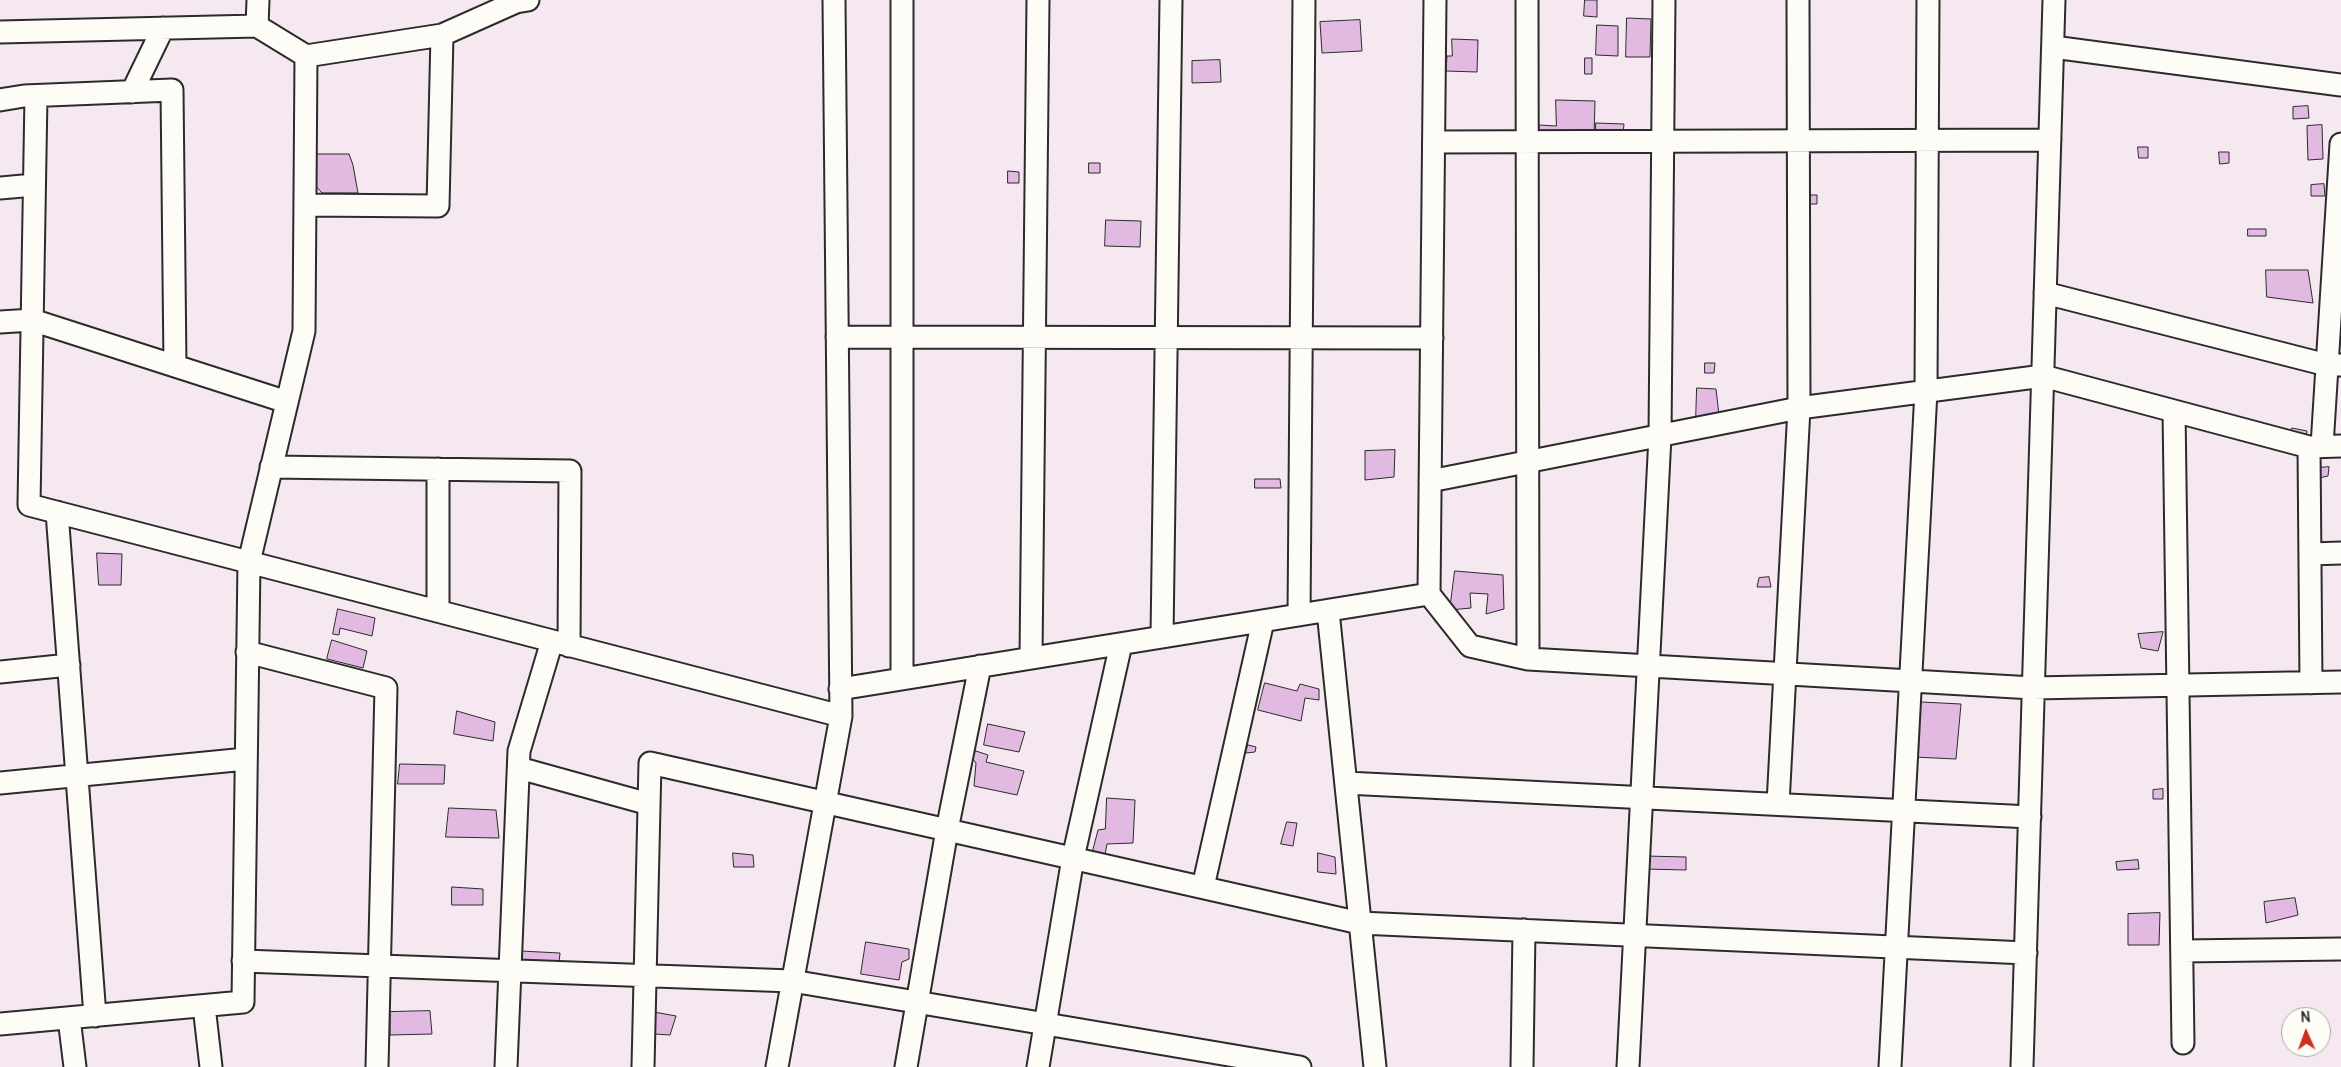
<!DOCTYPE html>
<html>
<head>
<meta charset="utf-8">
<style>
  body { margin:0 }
  #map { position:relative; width:2341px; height:1067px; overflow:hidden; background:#f5e8f0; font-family:Pangolin,sans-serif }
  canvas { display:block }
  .north { position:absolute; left:2281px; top:1007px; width:50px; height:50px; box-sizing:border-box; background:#fdfcf7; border:1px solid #a9a8a5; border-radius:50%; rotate:358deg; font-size:14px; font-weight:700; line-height:20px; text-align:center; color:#2b2b2b }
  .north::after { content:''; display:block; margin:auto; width:18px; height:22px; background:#c8321e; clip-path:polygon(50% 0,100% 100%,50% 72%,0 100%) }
</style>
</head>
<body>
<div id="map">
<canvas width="2341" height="1067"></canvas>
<div class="north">N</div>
</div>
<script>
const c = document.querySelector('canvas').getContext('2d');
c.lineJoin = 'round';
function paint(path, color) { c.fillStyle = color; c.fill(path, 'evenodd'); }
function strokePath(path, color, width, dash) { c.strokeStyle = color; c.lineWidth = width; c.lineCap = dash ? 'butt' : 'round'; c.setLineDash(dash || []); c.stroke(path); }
const building = new Path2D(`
  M1585,0H1597V17L1584,16Z
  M1627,18L1651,19L1650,57H1626Z
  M1360,20L1362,51L1322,53L1320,22Z
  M1597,25L1618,26V56L1596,55Z
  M1452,39L1478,40L1477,72L1446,71L1447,56H1452Z
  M1585,58H1592V74H1585Z
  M1220,60L1221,82L1192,83V61Z
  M1556,100L1595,101L1594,137L1538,136L1539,125L1556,126Z
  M2308,106L2309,118L2293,119V107Z
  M1596,123L1624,124L1623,134L1596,133Z
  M2322,125L2323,159L2308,160L2307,126Z
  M2138,147H2148V158H2139Z
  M2219,152H2229V163L2220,164Z
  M314,154H349L353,165L358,193H322L314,184Z
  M1089,163H1100V173H1089Z
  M1008,171L1019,172V183H1008Z
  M2324,184L2325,196H2311V185Z
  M1809,195H1817V204H1808Z
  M1106,220L1141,221L1140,247L1105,246Z
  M2248,229H2266V236H2248Z
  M2266,270H2308L2313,303L2267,297Z
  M1705,363H1715L1714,373H1705Z
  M1697,388L1716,389L1719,415L1696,421Z
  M2292,428L2307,431L2306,438L2289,435Z
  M1395,450L1394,477L1365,480V451Z
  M2329,467L2328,476L2319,478L2317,468Z
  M1255,479H1280L1281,488H1255Z
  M97,553L122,554L121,585H99Z
  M1455,571L1503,575L1504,609L1486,614L1488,594L1470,593L1471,608L1450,610Z
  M1769,577L1771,587H1757L1759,578Z
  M338,609L375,618L372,636L340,628L339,635L333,634Z
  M2163,632L2158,651L2141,648L2138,634Z
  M332,640L367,651L363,668L327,659Z
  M1265,683L1297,691L1300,684L1319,689V700L1305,698L1301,721L1258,710Z
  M1921,702L1961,704L1956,759L1914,757Z
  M457,711L495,722L493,741L454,734Z
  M988,724L1025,732L1019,752L984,745Z
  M1248,745L1256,747L1255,752L1246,753Z
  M976,751L988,755L986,762L1024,771L1017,795L974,786L976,763L972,758Z
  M400,764L445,765L444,784H398Z
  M2163,789V799H2153V790Z
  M1107,798L1135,800L1133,843L1107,844L1104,860L1091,857L1098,830L1105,829Z
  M449,808L496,810L499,838L446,837Z
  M1287,822L1297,823L1293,846L1281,844Z
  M733,853L753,855L754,867H734Z
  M1318,853L1335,857L1336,874L1318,872Z
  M1645,856L1686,857V870L1645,869Z
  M2138,860L2139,869L2117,870L2116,862Z
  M452,887L483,889V905H452Z
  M2295,898L2298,915L2266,923L2264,902Z
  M2160,913L2159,945H2128V914Z
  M866,942L909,949V959L902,962L899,980L861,974Z
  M520,951L560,953L559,963L520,961Z
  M430,1011L432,1034L390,1035V1012Z
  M654,1012L676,1016L670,1035L655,1034Z`);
paint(building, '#e2b9e1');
strokePath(building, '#2b2b2b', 1);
const street = new Path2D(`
  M1435,0L1429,594L1470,646L1528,659L2033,688L2341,682
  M1527,0L1528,659
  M257,26L258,0
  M0,32L257,26L306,56L442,35L516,2L528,0
  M2053,47L2341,85
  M132,92L163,28
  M36,96L29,505L841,716
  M0,100L24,96L172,90L175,366
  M1434,142L2050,140
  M0,188L34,185
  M305,205L438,206L442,35
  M2045,293L2327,365H2341
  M0,322L32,320L287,402
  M837,337L1432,338
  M2174,411L2183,1043
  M2322,446L2341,144
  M2309,447L2311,683
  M271,467L570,471L569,646
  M438,469V611
  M1430,481L1799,408L2043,376L2309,447L2341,446
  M57,512L95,1016
  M2310,554L2341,553
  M1328,611L1375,1067
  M1299,615L1304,0
  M1162,637L1171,0
  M247,652L386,688L377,1067
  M1031,658L1038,0
  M0,672L69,665
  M902,679V0
  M840,689L1429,594
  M519,768L649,804
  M0,783L246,759
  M1346,783L2030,817
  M1778,804L1799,408L1798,0
  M1203,887L1263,621
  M2182,951L2341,949
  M243,961L792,981L1300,1067
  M204,1006L211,1067
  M69,1018L75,1067
  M0,1024L243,1002L249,562L304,331L306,56
  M506,1067L519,751L552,641
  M643,1067L650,763L1360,923L2026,953
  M777,1067L841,716L834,0
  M906,1067L947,830L980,666
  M1038,1067L1073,858L1121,644
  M1522,1067L1524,930
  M1628,1067L1660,436L1664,0
  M1890,1067L1926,391L1928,0
  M2022,1067L2054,0`);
strokePath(street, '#2b2b2b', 25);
strokePath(street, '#fdfcf7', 21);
</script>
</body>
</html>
